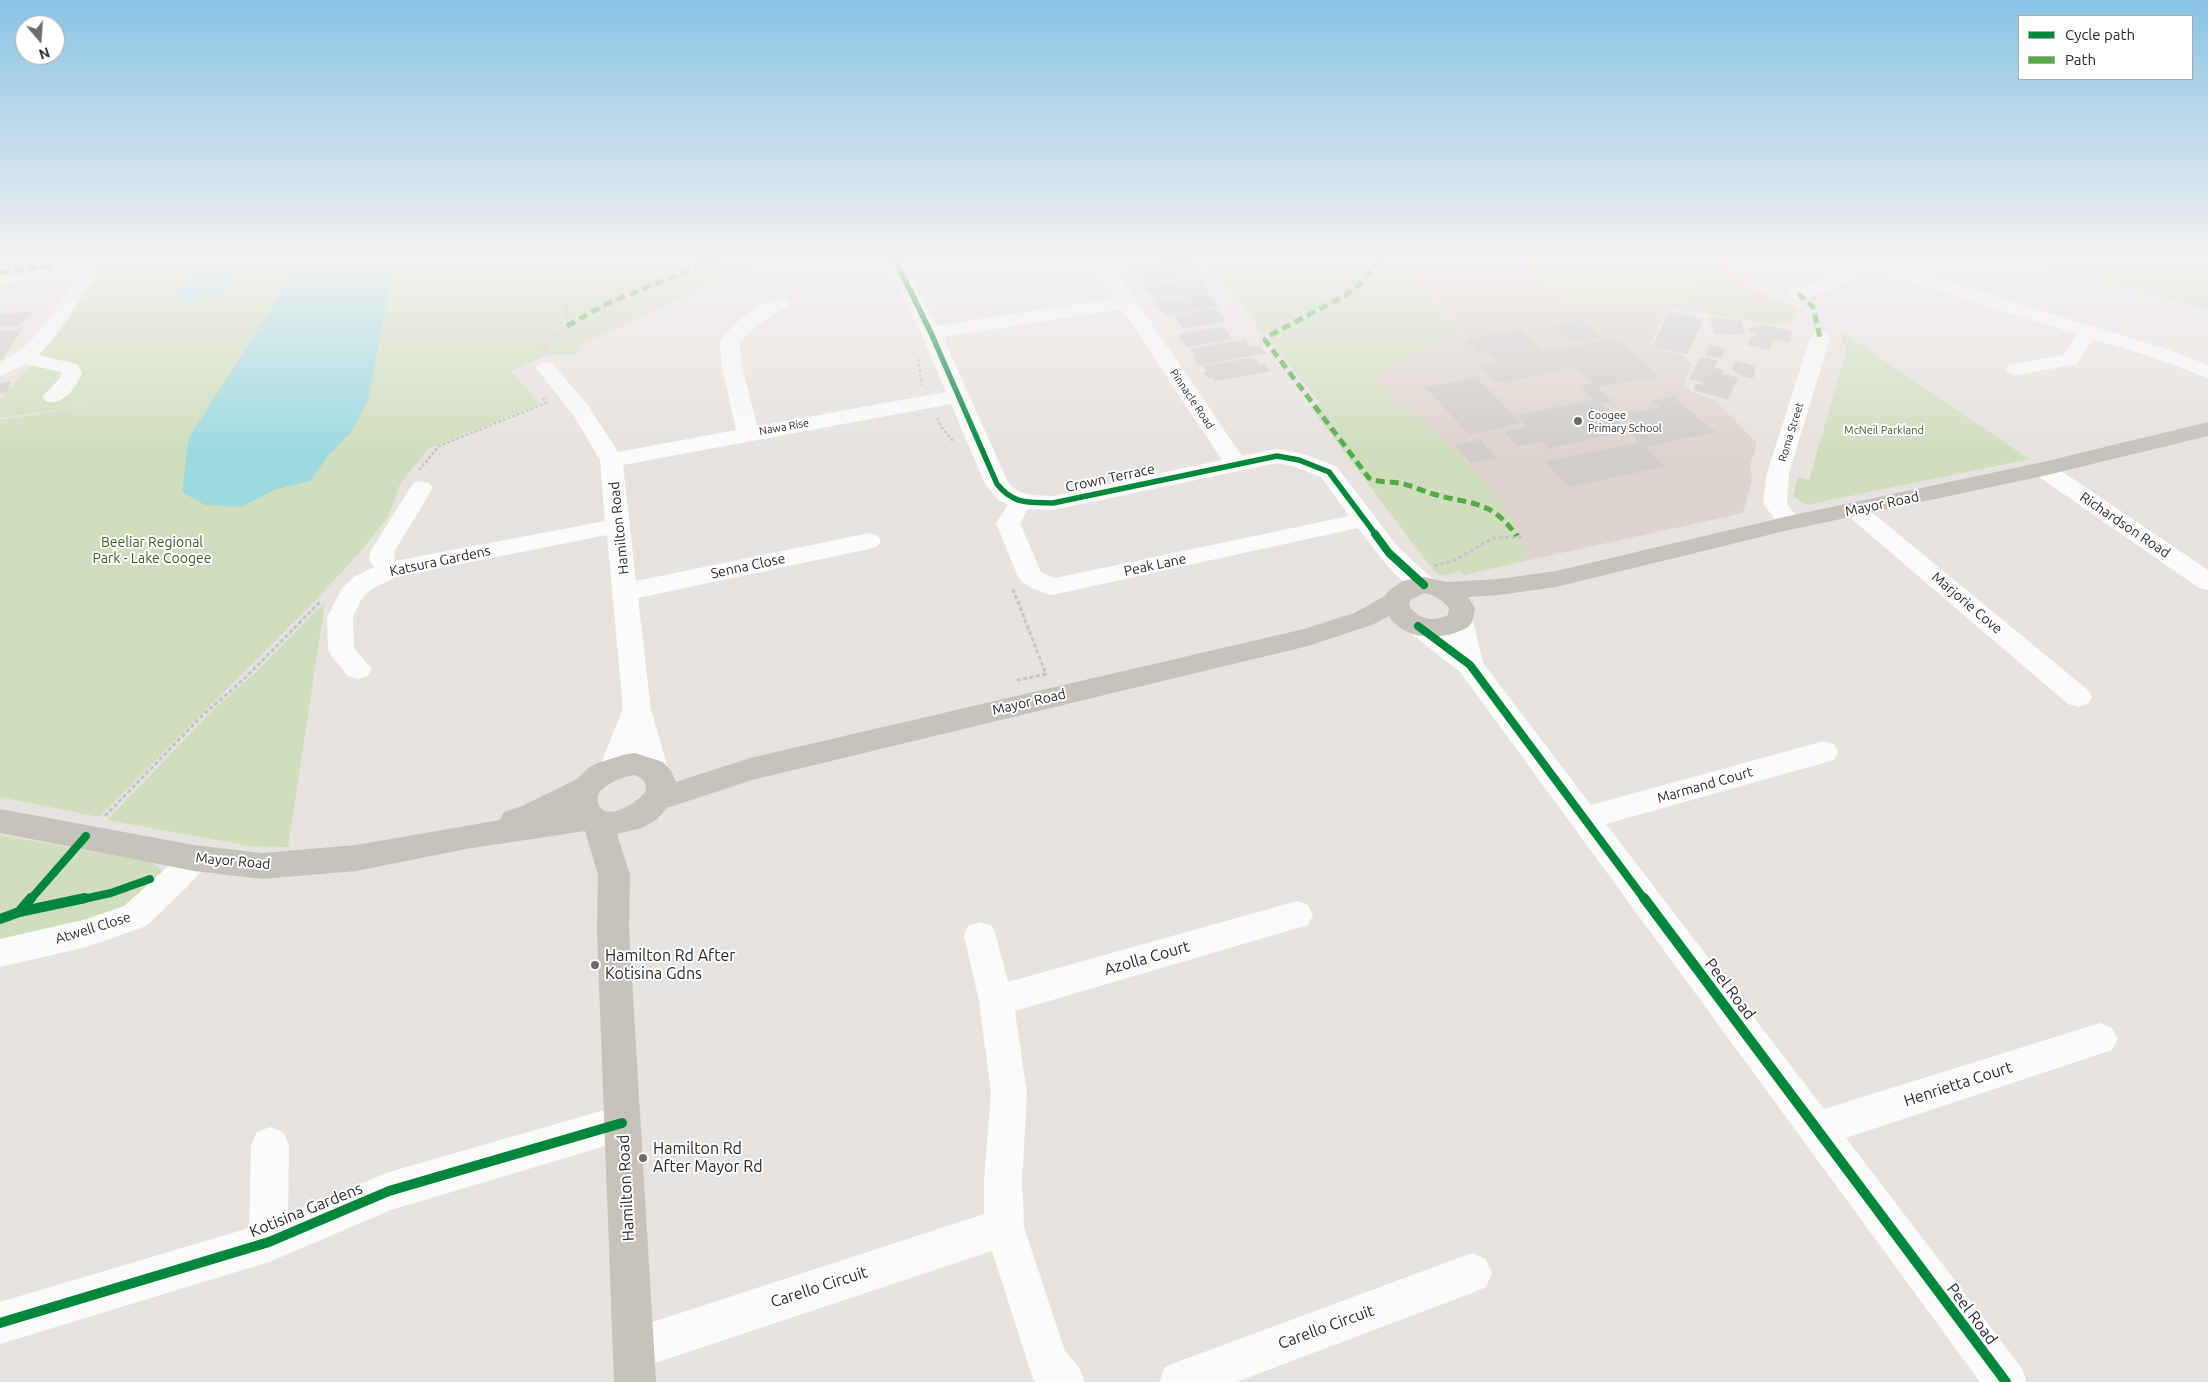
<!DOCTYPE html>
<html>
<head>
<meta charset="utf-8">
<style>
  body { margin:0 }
  #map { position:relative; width:2208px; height:1382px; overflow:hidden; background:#e7e3e0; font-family:Ubuntu,sans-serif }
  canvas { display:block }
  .legend { position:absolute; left:2018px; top:15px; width:175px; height:65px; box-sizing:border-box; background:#fff; border:1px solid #aaa; margin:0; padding:6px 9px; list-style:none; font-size:15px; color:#2a2a2a }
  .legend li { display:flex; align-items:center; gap:10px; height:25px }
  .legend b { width:25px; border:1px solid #aaa }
  .north { position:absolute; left:15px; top:15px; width:50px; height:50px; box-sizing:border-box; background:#fff; border:1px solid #aaa; border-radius:50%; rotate:162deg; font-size:14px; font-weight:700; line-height:20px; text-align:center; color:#2a2a2a }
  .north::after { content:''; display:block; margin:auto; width:18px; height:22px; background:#6c6b6a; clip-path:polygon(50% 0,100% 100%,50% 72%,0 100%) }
</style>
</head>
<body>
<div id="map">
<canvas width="2208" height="1382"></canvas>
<ul class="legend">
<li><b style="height:6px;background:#00873e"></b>Cycle path</li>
<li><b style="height:6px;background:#53ab44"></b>Path</li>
</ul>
<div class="north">N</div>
</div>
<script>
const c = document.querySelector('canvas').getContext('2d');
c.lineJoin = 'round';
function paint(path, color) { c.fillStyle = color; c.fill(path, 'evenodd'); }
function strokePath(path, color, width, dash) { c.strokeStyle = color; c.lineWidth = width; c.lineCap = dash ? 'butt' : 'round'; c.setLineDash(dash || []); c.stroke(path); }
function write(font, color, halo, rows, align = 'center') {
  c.font = font + ' Ubuntu,sans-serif'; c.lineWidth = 4; c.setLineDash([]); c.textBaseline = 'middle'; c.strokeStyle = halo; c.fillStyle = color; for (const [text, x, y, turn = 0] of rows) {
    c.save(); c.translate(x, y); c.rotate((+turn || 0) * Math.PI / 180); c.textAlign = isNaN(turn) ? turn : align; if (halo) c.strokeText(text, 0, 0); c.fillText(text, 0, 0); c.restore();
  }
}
paint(new Path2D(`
  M1464,260H1711L1756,290L1799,309L1796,311L1789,327L1694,311L1666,310L1650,346L1682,355L1692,364L1683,385L1692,392L1715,400L1757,443L1750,466L1752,479L1743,513L1525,561L1519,534L1372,378L1463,330L1407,273Z`), '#ded4cd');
paint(new Path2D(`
  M0,260H766L744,268L641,318L581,344L575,355H548L511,371L540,404L429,448L400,484L389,515L360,552L312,604L99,817L0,797V420L99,404L0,418V399L33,363L65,324L97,272L95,267C84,263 72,267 61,263L0,271Z
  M1205,260H1464L1465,261L1407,273L1463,330L1372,378C1415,418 1500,480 1519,535C1522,543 1523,553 1525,561L1464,575L1460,571L1442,576L1434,571L1310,407L1320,403Z
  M2030,260H2208V310Z
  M1695,268H1715L1749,292L1796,311L1789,327L1694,311L1665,304L1696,297Z
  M1840,330L2029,459L1806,505L1793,496L1798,477L1809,480L1846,352Z
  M325,602L288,847L250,846L107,820L214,709L256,672Z
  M0,835L150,862L164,872L122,915L0,944Z`), '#d0debd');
paint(new Path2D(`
  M1520,260H1688L1695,268L1696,297L1665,304L1579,309Z`), '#dae1bb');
paint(new Path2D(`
  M208,260H238C241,291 206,300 181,303L177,297C184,277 190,271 208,260Z
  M300,260H395L368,400L351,432L328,456L310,481L274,490L241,507L205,505L182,492L189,437L230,374Z`), '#9cdae0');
strokePath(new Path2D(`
  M393,270L418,264L421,260`), '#9cdae0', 5);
const building = new Path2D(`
  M1163,260H1189L1193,265L1133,274L1130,270H1135L1131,265Z
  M1195,267L1201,275L1140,284L1138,281L1142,280L1138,275Z
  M1199,278L1208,291L1156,299L1153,294L1149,295L1143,287Z
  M1209,293L1219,306L1167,315L1163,310H1159L1153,302Z
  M1218,309L1227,321L1183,328L1174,316Z
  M35,312L32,316H27L21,325L0,327V315Z
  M1670,312L1703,320L1687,354L1653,346Z
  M1710,318L1741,321L1745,335L1715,333Z
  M1580,320L1599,337L1573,342L1555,325Z
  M1761,324L1792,332L1789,342L1773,339L1770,350L1748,345L1752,336L1756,337L1757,334L1748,331L1749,327L1760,329Z
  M1223,327L1232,339L1187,347L1178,335Z
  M22,329L2,359H0V332Z
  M1520,330L1544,352L1563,370L1497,383L1481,367L1500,363L1489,353L1480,354L1465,340Z
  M1616,339L1659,376L1597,387L1556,350Z
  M1245,340L1251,347L1259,346L1265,353L1199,365L1193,357L1197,356L1191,349Z
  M1710,345L1726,349L1721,359L1706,355Z
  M1556,350L1574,367L1562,369L1544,352Z
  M1701,357L1718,361L1714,368L1723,370L1721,374L1738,378L1728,399L1694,390L1696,384L1703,385L1704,382L1690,379Z
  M1254,358L1260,365L1264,364L1270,371L1215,381L1213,377L1208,378L1204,372L1208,371L1204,366Z
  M1735,361L1755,366L1753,378L1739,375L1732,369Z
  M1477,378L1521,423L1469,434L1426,388Z
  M11,382L6,392L0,393V384Z
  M1593,384L1597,387L1612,401L1600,404L1580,386Z
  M1673,397L1715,432L1644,447L1625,427L1637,424L1626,414L1660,408L1653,401Z
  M1596,400L1629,431L1548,448L1517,416Z
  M1528,427L1542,441L1518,446L1505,432Z
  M1480,440L1496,458L1471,463L1455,445Z
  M1640,443L1665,466L1569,487L1545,462Z`);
paint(building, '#cfccc9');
strokePath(building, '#d2cfcc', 1);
strokePath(new Path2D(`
  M544,352L547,343L567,326L566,309L577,278L579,260
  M918,359L922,385
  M937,418L942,428L953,441
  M419,470L439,446L546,403L543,399L547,398`), '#c6c5c5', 2.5, [3, 2]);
strokePath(new Path2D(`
  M1434,566L1453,561L1493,538L1524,537
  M1013,589L1046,674L1018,680L1019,684
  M105,816L204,714L244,679L320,602`), '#c6c5c5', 3, [4, 2.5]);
paint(new Path2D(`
  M886,260H904L937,326L1115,298L1090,260H1108L1242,456L1277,449L1307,455L1337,467L1398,547L1433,579L1437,585L1433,591C1427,592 1423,594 1418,592C1400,585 1370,544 1358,528L1052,595C1040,592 1025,587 1018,577L996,523L1008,505L998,500L985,484L951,404L623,465L636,581L869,533L878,536L881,541L878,546L869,549L638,598L651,709L668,769L663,777L653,780L643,777L634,753L624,776L614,779L604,776L599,768L623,709L607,535L396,577L372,589L362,598L353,617L354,648L372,669L368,676L358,679L348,676L332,657L328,650L327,617L342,588L354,577L374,567L369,560L370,552L413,483L421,481L429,483L433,488L394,552L395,561L605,521L600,460L574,416L536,368L539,364L546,362L553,364L589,407L618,452L736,430L721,361L720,341C731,325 766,294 786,299L789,303L786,307L753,328L740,342L741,361L757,426L946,392L921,333ZM1122,309L1222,460L1053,496C1035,495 1020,497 1008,482L943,337ZM1277,463L1293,466L1321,477L1349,516L1055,578L1041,572L1020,523L1028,509L1053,510Z
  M1858,260H1876L2169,350L2208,365V378L2155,358L2093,339L2077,364L2016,375L2009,373L2006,369L2009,365L2063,355L2077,334L1868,269C1848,281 1815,303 1791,297L1789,293L1791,289L1819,282Z
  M68,263L89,268L94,278L56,336L38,355L77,364L82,373C76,388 63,406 46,401L42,397L60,378L61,372L26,364L0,376V362C35,347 55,309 76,278L68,275L0,284V272Z
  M1820,332L1827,334L1830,338L1789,473L1787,503L1801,523L1797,528L1789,530L1781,528L1763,503L1767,473L1810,338L1813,334Z
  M2043,462L2051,464L2208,570V590L2199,588L2035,474L2032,469L2035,464Z
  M1855,503L1863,505L2088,690L2092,697L2088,704L2078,707L2068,704L1847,515L1843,510L1847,505Z
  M1460,611L1469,614L1473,620L1483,663L1591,805L1824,741L1834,744L1838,752L1834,760L1606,824L1824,1109L2100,1023L2112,1028L2118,1039L2112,1050L1846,1138L2021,1367L2027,1382H1980L1460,672L1409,632L1405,626L1409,620C1426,615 1437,627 1451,637L1447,620L1451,614Z
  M194,845L205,849L210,858L205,867L185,889L146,926L87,947L0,967V939L87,919L124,906L163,871L183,849Z
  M1297,901L1308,905L1313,915L1308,925L1015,1011L1027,1093L1022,1180L1024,1227L1065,1351L1079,1367L1085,1382H1036L1033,1379L992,1251L634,1370L619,1364L613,1349L619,1334L634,1328L984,1214V1180L991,1093L979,1001L964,936L968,926L980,922L992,926L996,936L1008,982Z
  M622,1105L635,1110L640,1123L635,1136L622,1141L391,1210L269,1262L0,1344V1302L249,1228L251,1145L257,1132L270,1127L283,1132L289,1145L288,1214L389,1172Z
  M1472,1253L1486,1259L1492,1273L1486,1287L1472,1293L1236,1382H1159L1165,1367L1180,1361Z`), '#fbfbfa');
paint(new Path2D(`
  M2208,422V436L2043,476L1789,530L1556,587L1499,595L1468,597L1475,608C1474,614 1474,622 1469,626C1466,629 1459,631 1455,633C1432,640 1403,638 1389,616L1372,625L1308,646L752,780L667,808L656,820L642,828L617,834L630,875L629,929L656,1382H614L597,929L598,875L585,831L466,849L356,871L262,879L194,871L0,833V809L194,845L262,853L356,845L500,820L504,812L522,806L577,779L588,768L597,763L627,754L635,753L663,762L671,771L676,782L750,758L1304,629L1354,613L1385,596L1389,590L1403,581L1412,579L1424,577L1446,582L1499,579L1556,571L1789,516L2043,462ZM1424,593C1435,595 1442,600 1449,608L1448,615C1433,623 1419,619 1409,606L1410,600ZM634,775C643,778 646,781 646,790C641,801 609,821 600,807C588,788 622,777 634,775Z`), '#c7c3bb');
strokePath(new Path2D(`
  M1380,260L1358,286L1344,296L1269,336L1265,340L1369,478C1379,483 1389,481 1399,483C1411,485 1422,491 1433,494C1471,505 1490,499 1516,535
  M0,273L57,265
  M1798,293L1813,307L1820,338
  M567,326L606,304L714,260`), '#53ab44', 5, [9, 5]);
strokePath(new Path2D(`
  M1516,534L1517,536`), '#53ab44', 6, [12, 6]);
strokePath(new Path2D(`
  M895,260L931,333L997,484C1014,505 1028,502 1053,503L1277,456L1299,460L1329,472L1376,535`), '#00873e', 5.5);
strokePath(new Path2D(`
  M1375,534L1389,553L1424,585
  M1418,626L1470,665L1645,900
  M30,900L86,836
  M79,900L111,893L150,879`), '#00873e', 8);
strokePath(new Path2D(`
  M1644,898L2006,1382
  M19,912L31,898
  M0,919L19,912L85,898
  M0,1323L269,1242L389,1191L622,1123`), '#00873e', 10);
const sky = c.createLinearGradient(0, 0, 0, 453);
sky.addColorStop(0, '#89c3e5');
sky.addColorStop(0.57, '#f4f2f1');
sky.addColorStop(1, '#f4f2f100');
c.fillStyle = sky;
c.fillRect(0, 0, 2208, 453);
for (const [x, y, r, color] of [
  [1578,421,5,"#6c6b6a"],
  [595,965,5,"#6c6b6a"],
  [643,1158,5,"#6c6b6a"]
]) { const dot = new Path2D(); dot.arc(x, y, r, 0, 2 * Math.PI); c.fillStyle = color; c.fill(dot); strokePath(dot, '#fff', 2); }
write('11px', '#2a2a2a', '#fff', [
  ["Pinnacle Road",1192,399,56],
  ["Nawa Rise",784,427,-10],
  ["Roma Street",1791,432,-73]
]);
write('11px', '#2a2a2a', '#fff', [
  ["Coogee",1588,415],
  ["Primary School",1588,428]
], 'left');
write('11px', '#395e22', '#fff', [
  ["McNeil Parkland",1884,430]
]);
write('14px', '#2a2a2a', '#fff', [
  ["Crown Terrace",1110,478,-12],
  ["Mayor Road",1882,504,-12],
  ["Richardson Road",2125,525,34],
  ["Hamilton Road",619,528,-96],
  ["Katsura Gardens",440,561,-12],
  ["Peak Lane",1155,565,-12],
  ["Senna Close",748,566,-12],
  ["Marjorie Cove",1967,603,40],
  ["Mayor Road",1029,702,-13],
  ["Marmand Court",1705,785,-16],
  ["Mayor Road",233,861,5],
  ["Atwell Close",93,928,-17]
]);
write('14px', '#395e22', '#fff', [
  ["Beeliar Regional",152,542],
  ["Park - Lake Coogee",152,558]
]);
write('16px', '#2a2a2a', '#fff', [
  ["Hamilton Rd After",605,956],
  ["Kotisina Gdns",605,974],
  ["Hamilton Rd",653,1149],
  ["After Mayor Rd",653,1167]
], 'left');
write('16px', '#2a2a2a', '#fff', [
  ["Azolla Court",1147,958,-16],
  ["Peel Road",1730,989,53],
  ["Henrietta Court",1958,1084,-18],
  ["Hamilton Road",626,1188,-93],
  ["Kotisina Gardens",306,1210,-22],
  ["Carello Circuit",819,1287,-18],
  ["Peel Road",1972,1314,53],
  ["Carello Circuit",1326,1327,-20]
]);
</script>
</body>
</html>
